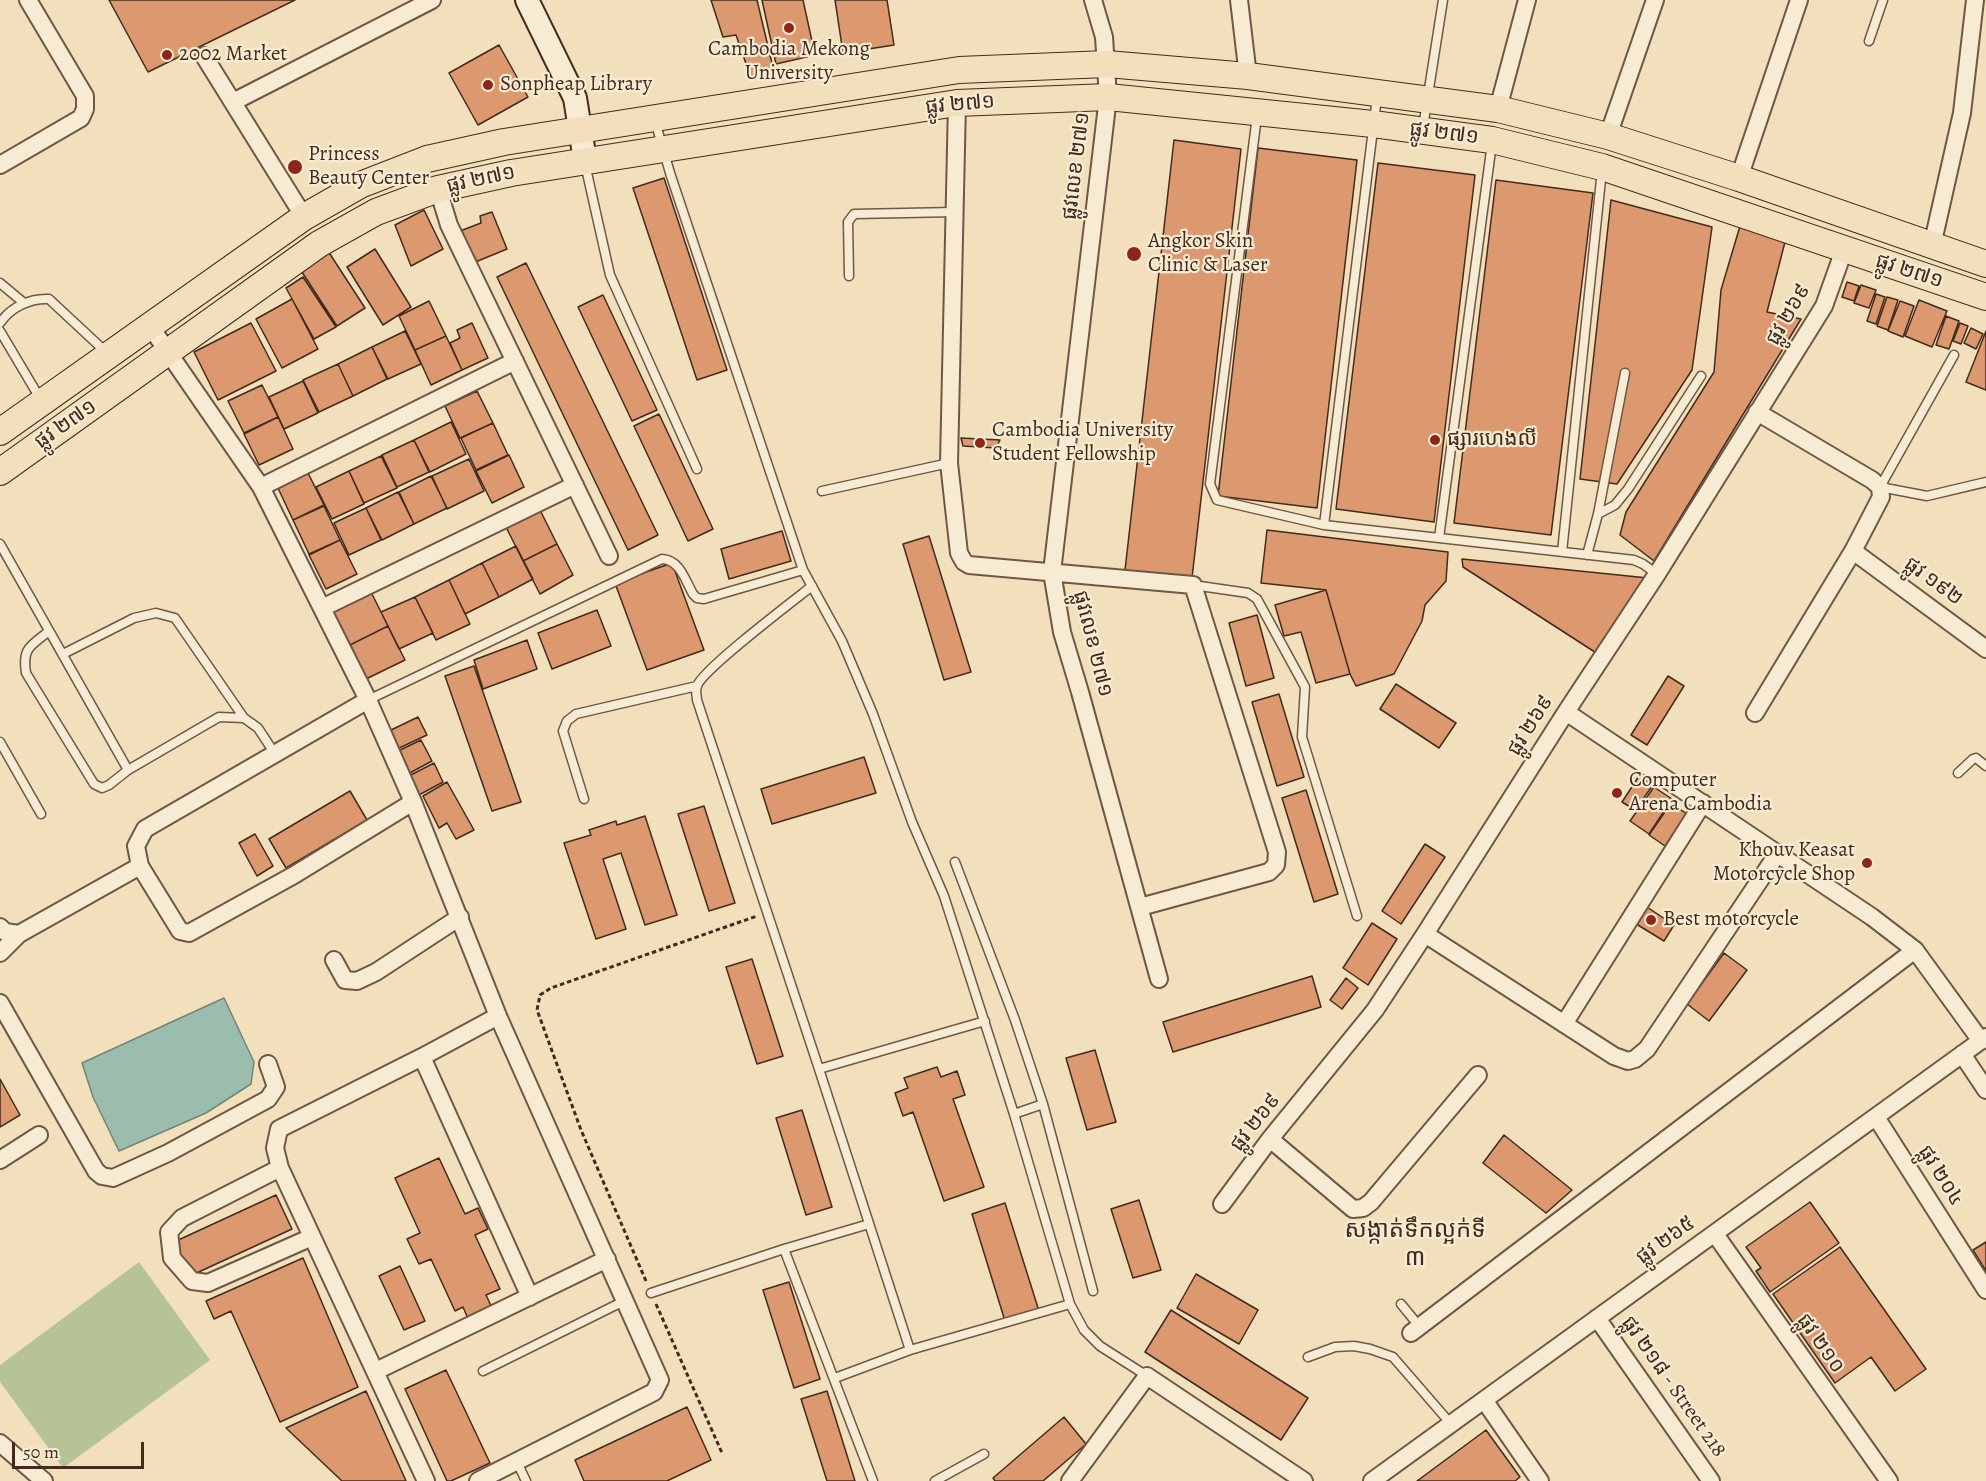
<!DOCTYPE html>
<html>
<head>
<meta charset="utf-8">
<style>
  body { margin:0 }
  #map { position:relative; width:1986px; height:1481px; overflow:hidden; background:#f2e0bc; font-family:Alegreya,serif }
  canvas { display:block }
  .scale { position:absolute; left:12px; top:1442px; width:132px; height:27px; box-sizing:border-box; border:3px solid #422b1d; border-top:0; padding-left:8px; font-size:18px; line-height:21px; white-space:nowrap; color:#422b1d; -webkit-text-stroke:4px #f7ebd3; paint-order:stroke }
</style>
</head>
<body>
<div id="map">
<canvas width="1986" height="1481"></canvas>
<div class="scale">50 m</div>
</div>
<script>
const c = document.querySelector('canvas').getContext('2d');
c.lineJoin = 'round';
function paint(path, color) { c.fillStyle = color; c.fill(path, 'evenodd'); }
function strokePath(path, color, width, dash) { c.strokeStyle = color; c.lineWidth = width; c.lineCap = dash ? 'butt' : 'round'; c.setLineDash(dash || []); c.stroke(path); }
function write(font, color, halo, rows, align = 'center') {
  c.font = font + ' Alegreya,"Noto Sans Khmer",serif'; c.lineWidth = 4.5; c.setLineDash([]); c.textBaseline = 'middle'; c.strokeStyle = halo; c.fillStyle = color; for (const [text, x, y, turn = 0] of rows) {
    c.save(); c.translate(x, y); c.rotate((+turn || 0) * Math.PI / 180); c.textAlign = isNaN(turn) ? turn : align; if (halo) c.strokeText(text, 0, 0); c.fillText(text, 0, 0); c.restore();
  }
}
paint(new Path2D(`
  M139,1262L210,1360L63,1468L0,1382V1365Z`), '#b5c395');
const water = new Path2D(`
  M224,998L254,1062L251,1084L206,1113L119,1151L93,1097L82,1063Z`);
paint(water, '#9bbdae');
strokePath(water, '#778374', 1.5);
const building = new Path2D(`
  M109,0H295L148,72Z
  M711,0H757L775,76L751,78L736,35L723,37Z
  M762,0H803L815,55L776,64Z
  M835,0H887L894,45L843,53Z
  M499,45L528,97L478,125L449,73Z
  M1174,140L1241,149L1192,578L1125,570Z
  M1258,148L1357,160L1317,508L1218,496Z
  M1378,163L1475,175L1434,522L1336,509Z
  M664,178L727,370L697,380L633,188Z
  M1496,180L1593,193L1551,535L1454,523Z
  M1611,200L1712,227L1692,370L1617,484L1580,479Z
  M424,210L443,249L411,266L395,225Z
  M492,212L507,249L473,263L460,231L481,223L480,216Z
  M1740,226L1785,242L1767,312L1801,319L1654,561L1620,535L1626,512L1714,372L1721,290Z
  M375,249L411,307L383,325L347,267Z
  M328,251L365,308L337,326L300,269Z
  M526,263L658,535L628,550L497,277Z
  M303,277L336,327L314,339L286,288Z
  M1847,282L1859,286L1854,301L1842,297Z
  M1861,285L1876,290L1869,308L1854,303Z
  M1876,294L1885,297L1876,324L1867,321Z
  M603,295L657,410L632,421L578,307Z
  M1887,297L1898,300L1888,330L1877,326Z
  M292,299L318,349L282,368L256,319Z
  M1919,300L1947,311L1932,347L1905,336Z
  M429,301L446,336L415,350L399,316Z
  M1900,301L1914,306L1903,337L1888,331Z
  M1946,316L1959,321L1949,349L1936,345Z
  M251,323L276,371L218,400L194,352Z
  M472,323L488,358L462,370L450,343L460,338L457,330Z
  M1960,323L1968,326L1961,344L1953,341Z
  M1971,328L1983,334L1976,349L1964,343Z
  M405,331L421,364L388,379L372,347Z
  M1986,331V390L1966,382Z
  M446,336L462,370L431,385L415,350Z
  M372,347L387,379L353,396L338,364Z
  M338,364L353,396L319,412L303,380Z
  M303,381L318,413L284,429L269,397Z
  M262,385L278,417L244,433L228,401Z
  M477,391L493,423L460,438L445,406Z
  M659,414L713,529L688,541L634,426Z
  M278,417L293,449L259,465L244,434Z
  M451,422L466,454L430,472L414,440Z
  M493,423L508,455L476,470L461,438Z
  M961,438L1000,440L996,448L963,446Z
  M414,440L429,472L397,487L382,455Z
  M509,455L524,487L492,503L476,471Z
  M381,456L397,488L364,503L349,471Z
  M469,459L484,491L447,509L432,476Z
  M307,471L324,505L293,520L277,486Z
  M349,471L364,504L332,519L316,487Z
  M431,476L447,508L414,524L399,492Z
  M398,492L414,524L382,540L366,508Z
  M324,506L340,540L309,554L293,520Z
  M366,508L381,540L349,555L334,523Z
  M540,510L557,544L523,561L506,527Z
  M1267,530L1448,552L1446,581L1425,605L1422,621L1394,674L1356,686L1350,674L1326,590L1261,583Z
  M782,531L791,561L729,579L721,549Z
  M929,536L971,672L944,680L903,544Z
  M340,540L357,574L326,589L309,555Z
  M557,544L573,575L540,594L523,561Z
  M516,546L533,579L499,597L482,563Z
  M1462,559L1648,578L1601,656L1463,567Z
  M482,563L499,597L465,614L449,580Z
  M672,563L704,650L647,670L615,583Z
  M449,580L470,624L436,640L415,597Z
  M370,590L388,626L350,645L332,609Z
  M1326,590L1350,674L1316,683L1301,632L1284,636L1275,605Z
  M415,597L433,633L399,649L381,612Z
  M597,610L611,646L552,669L538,633Z
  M1257,615L1274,678L1246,686L1229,623Z
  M388,626L405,660L366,679L350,645Z
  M527,640L537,669L483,689L474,660Z
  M474,666L521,802L492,811L445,676Z
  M1668,676L1684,686L1647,745L1631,735Z
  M1396,684L1456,723L1439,748L1380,709Z
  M1279,694L1304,777L1277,786L1252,702Z
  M418,717L427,735L397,749L389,731Z
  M421,740L432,761L406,775L396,752Z
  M864,757L876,793L772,824L761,789Z
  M434,763L443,782L417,796L407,777Z
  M1639,776L1653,785L1635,810L1622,802Z
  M447,782L474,830L456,839L447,823L439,828L423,796Z
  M1654,787L1672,799L1649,834L1630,821Z
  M1306,790L1338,894L1314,902L1282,798Z
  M350,791L367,820L286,868L269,839Z
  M1671,803L1687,814L1665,846L1649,835Z
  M704,806L735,903L709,911L678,814Z
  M645,816L677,915L645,925L621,853L603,859L626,929L596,939L564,843L591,835L589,830L616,821L617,825Z
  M255,834L273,866L257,876L239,843Z
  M1425,844L1445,857L1401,924L1382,911Z
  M1644,905L1674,925L1664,941L1633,922Z
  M1372,923L1397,939L1368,985L1343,968Z
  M1724,953L1747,970L1709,1021L1687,1004Z
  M752,959L783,1056L757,1064L726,967Z
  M1312,976L1321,1007L1173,1052L1163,1022Z
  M1346,978L1358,988L1342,1009L1330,1000Z
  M1095,1050L1116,1122L1087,1130L1066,1058Z
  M937,1067L941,1077L957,1071L965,1095L953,1099L984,1187L944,1201L913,1112L903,1116L895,1093L908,1088L904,1078Z
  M0,1079L20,1115L0,1127Z
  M802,1110L832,1207L806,1215L776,1118Z
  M1504,1135L1572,1190L1546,1213L1483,1163Z
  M439,1158L465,1214L478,1208L488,1229L475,1235L500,1289L486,1295L493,1310L469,1321L463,1307L455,1311L431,1259L419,1264L407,1239L420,1233L395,1178Z
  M276,1195L292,1229L190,1276L174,1242Z
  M1139,1200L1161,1270L1133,1278L1111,1209Z
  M1810,1202L1839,1243L1770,1292L1756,1271L1761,1268L1746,1247Z
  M1005,1203L1039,1311L1005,1321L972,1214Z
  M1986,1242V1271L1973,1250Z
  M1840,1247L1926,1369L1895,1391L1871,1357L1835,1383L1773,1294Z
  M303,1258L358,1387L280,1422L231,1311L214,1319L206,1301Z
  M400,1266L425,1321L404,1330L379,1276Z
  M1196,1274L1258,1310L1239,1344L1177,1308Z
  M789,1282L820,1379L794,1388L763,1290Z
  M1171,1310L1308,1398L1281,1440L1145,1352Z
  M446,1370L490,1463L451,1481H447L405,1389Z
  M366,1391L406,1481H342L286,1428Z
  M827,1391L855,1481H827L801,1399Z
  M687,1407L711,1460L667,1481H584L575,1460Z
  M1064,1417L1086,1444L1043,1481H995L993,1478Z
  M1486,1430L1520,1477L1515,1481H1417Z`);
paint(building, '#dc986f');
strokePath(building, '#422b1d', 1.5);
const lane = new Path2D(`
  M1869,41L1883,0
  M1257,116L1210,484L1217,500L1324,525L1634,560L1643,564L1657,574
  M655,121L670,173L803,570L842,641L873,714L912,822L944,896L1014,1114L1070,1304L1084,1330L1100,1346L1147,1376
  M1423,127L1443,0
  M585,164L610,275L697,469
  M849,276L848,222L854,214L955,212
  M0,283L24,303
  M0,323C11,307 30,298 49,299L108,354
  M0,331L41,400
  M1954,355L1880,487L1927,496L1986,482
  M822,491L949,463
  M1598,514L1615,505L1628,489L1701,376
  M1324,525L1377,97
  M1439,538L1492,143
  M0,544L128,770L219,717L244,718L258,728L275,754
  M1562,552L1602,170
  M1587,555L1598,514L1625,373
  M1193,585L1248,593L1257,599L1305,687L1302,737L1357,916
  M812,586C793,601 702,670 697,686C695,690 697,697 697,700L819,1069L910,1350
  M49,631C31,646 22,647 26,673L94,784L102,788L109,785L128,770
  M63,654L134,618L156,613L175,618L244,718
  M368,700L662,559C680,560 685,580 693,594L697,598L704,599L803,570
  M0,742L41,814
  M1958,773L1973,759L1976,758L1986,766
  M584,799L563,731L567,721L576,714L697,686
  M955,862L1015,1020L1043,1104L1093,1291
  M819,1069L985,1021
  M1014,1114L1043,1104
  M869,1224L784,1249L873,1481
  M651,1293L784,1249
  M1401,1304L1419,1326
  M1308,1357L1335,1347L1354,1346L1370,1349L1393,1357L1451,1424
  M483,1371L624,1301
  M835,1378L910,1350L1070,1304
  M517,1462L526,1481
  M935,1481L984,1454`);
const street = new Path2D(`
  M1093,0L1104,37L1108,97L1052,572L1062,632L1080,692L1159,979
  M1239,0L1248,76
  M204,56L304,217
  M233,102L432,0
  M957,103L949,463L959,553L964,562L969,565L1193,585L1277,852L1276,865L1269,872L1140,907
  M1498,109L1527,0
  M1608,136L1655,0
  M0,165L81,118L85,109V96L28,0
  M1739,178L1799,0
  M438,189L449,225L609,556
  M1932,246L1962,113L1975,0
  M150,326L261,487L368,700L413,802L498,1016L660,1380L654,1392L478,1481
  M261,487L515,361
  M1853,551L1986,649
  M322,608L575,485
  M368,700L145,829L136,846L140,866L180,931L189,933L294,875L413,802
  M1566,712L1872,917L1915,950L1981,1041
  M1755,713L1853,551L1881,497L1880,487L1872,480L1757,412
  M0,927L5,932L19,934L140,866
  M1425,934L1614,1056L1628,1061L1635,1059L1647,1049L1778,853
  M0,953L19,934
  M334,960L345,980L357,981L376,972L460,917
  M0,1003L96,1171L102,1176L113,1178L168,1153L268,1099L276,1087L268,1064
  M1564,1024L1703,803
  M1962,1054L1986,1090
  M422,1057L530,1297
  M1876,1117L1986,1290
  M1270,1139L1353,1209L1363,1208L1371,1202L1478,1075
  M0,1160L39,1135
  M280,1168L182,1218L169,1232L172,1258L192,1281L208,1283L312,1237
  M1222,1204L1270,1139L1375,1010L1425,934L1566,712L1657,574L1824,306L1844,250
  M1715,1234L1889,1481
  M1597,1318L1711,1481
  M1411,1333L1915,950
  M376,1371L607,1259
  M1484,1400L1540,1481
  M0,1443L44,1481
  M426,1481L280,1168L275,1148L279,1129L422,1057L498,1016
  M1070,1481L1147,1376L1304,1481
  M1372,1481L1986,1037`);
const secondary = new Path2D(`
  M527,0L575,98L585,160`);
const primary = new Path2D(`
  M0,432L304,217L360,185L427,159L504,142L959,70L1107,64L1248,76L1498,109L1608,136L1739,178L1986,264
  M0,472L319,244L376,212L438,189L511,173L957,103L1108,97L1373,124L1492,140L1602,167L1986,297`);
strokePath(lane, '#6e5845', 11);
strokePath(street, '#6e5845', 20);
strokePath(secondary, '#422b1d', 26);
strokePath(primary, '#422b1d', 28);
strokePath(new Path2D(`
  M646,1281L581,1130L537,1010L540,995L551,988L757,916
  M656,1304L722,1453`), '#422b1d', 3, [4.5, 3]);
strokePath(lane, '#f7ebd3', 8);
strokePath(street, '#f7ebd3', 16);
strokePath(secondary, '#f7ebd3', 22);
strokePath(primary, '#f2e0bc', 26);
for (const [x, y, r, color] of [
  [789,28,6,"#8f2418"],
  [167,55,6,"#8f2418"],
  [488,85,6,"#8f2418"],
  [295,167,8,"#8f2418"],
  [1134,254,8,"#8f2418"],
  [1435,440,6,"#8f2418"],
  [980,443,6,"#8f2418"],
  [1617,793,6,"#8f2418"],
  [1867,863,6,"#8f2418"],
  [1651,920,6,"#8f2418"]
]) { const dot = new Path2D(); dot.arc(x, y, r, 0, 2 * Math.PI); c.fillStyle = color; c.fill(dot); strokePath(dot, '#f7ebd3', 2); }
write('21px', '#422b1d', '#f7ebd3', [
  ["Cambodia Mekong",789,50,"center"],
  ["University",789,74,"center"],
  ["2002 Market",179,55],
  ["Sonpheap Library",500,85],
  ["Princess",308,155],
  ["Beauty Center",308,179],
  ["Angkor Skin",1148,242],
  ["Clinic & Laser",1148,266],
  ["Cambodia University",992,431],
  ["Student Fellowship",992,455],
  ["ផ្សារហេងលី",1447,440],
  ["Computer",1629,781],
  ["Arena Cambodia",1629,805],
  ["Khouv Keasat",1855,851,"right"],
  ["Motorcycle Shop",1855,875,"right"],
  ["Best motorcycle",1663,920]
], 'left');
write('21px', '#422b1d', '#f7ebd3', [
  ["ផ្លូវ ២៧១",960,105,-5],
  ["ផ្លូវ ២៧១",1444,134,7],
  ["ផ្លូវលេខ ២៧១",1077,166,-83],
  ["ផ្លូវ ២៧១",481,180,-12],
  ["ផ្លូវ ២៧១",1909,272,18],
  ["ផ្លូវ ២៦៩",1789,315,-60],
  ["ផ្លូវ ២៧១",66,425,-35],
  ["ផ្លូវ ១៩២",1933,582,36],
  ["ផ្លូវលេខ ២៧១",1092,644,76],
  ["ផ្លូវ ២៦៩",1531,726,-58],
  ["ផ្លូវ ២៦៩",1256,1123,-52],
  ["ផ្លូវ ២០៤",1940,1176,58],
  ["ផ្លូវ ២៦៥",1666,1241,-36],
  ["ផ្លូវ ២១០",1820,1344,55],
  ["ផ្លូវ ២១៨ - Street 218",1673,1387,55]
]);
write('24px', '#422b1d', '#f7ebd3', [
  ["សង្កាត់ទឹកល្អក់ទី",1415,1231],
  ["៣",1415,1259]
]);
</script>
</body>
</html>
